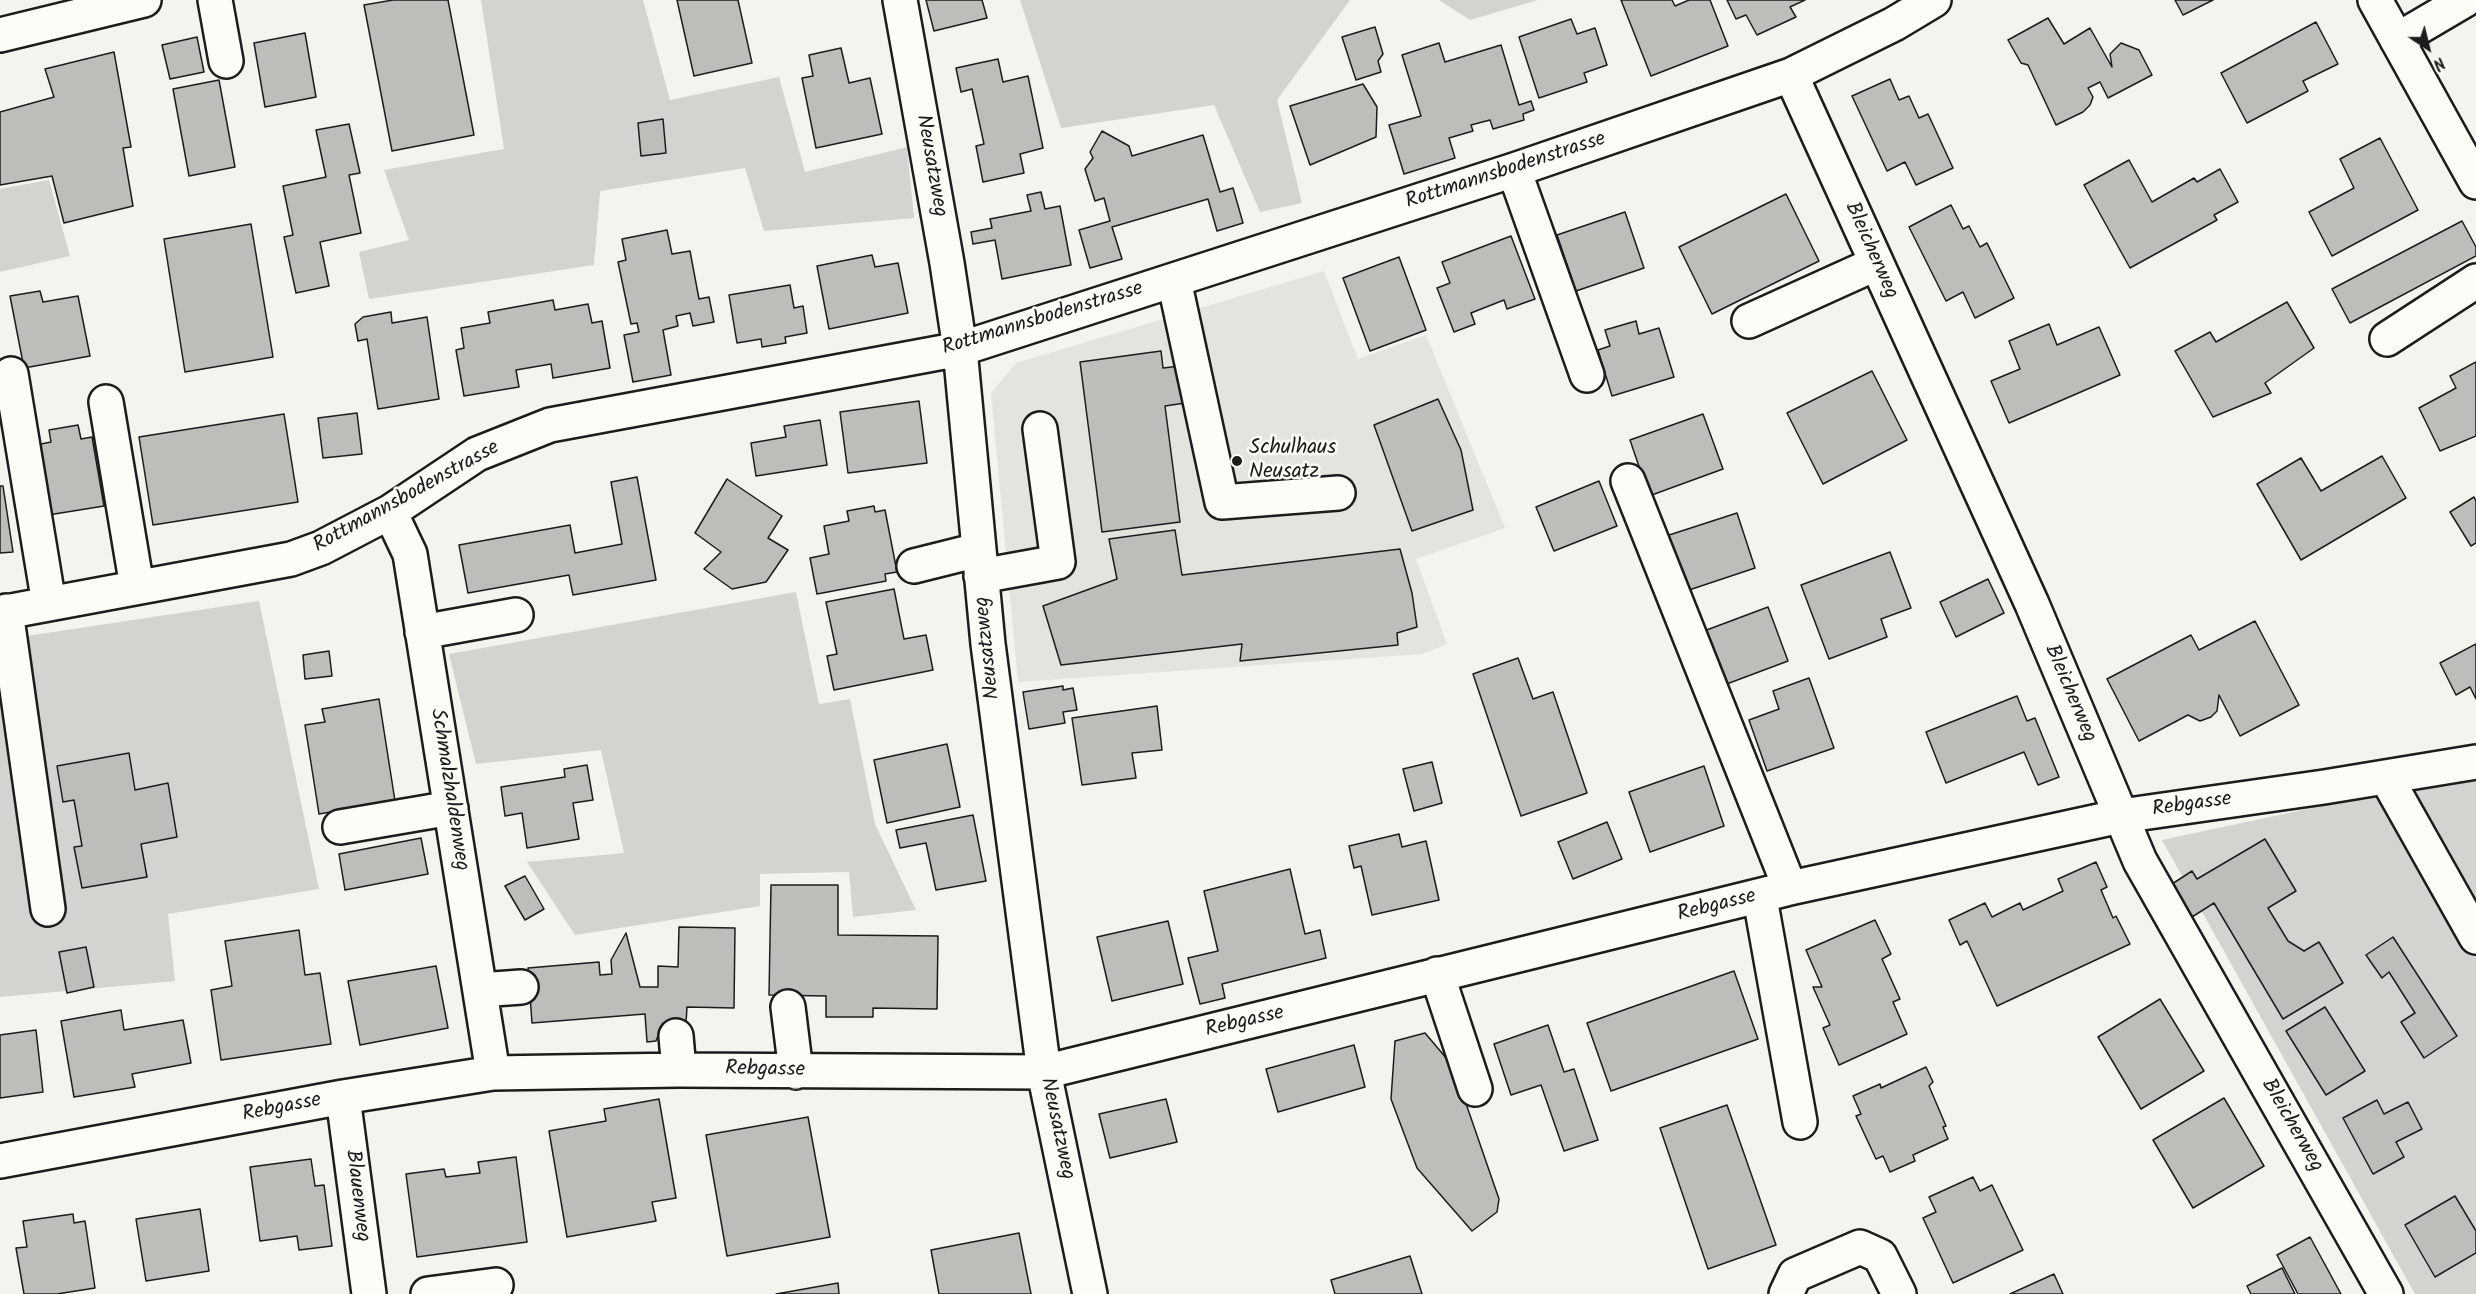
<!DOCTYPE html>
<html>
<head>
<meta charset="utf-8">
<style>
  body { margin:0 }
  #map { position:relative; width:2476px; height:1294px; overflow:hidden; background:#f4f3ee; font-family:Kalam,sans-serif }
  canvas { display:block }
  .north { position:absolute; left:2398px; top:18px; width:60px; height:60px; -webkit-text-stroke:4px #fdfcf7; paint-order:stroke; rotate:145deg; font-size:16px; font-weight:700; line-height:24px; text-align:center; color:#1c1c1c }
  .north::after { content:''; display:block; margin:auto; width:21px; height:27px; background:#1c1c1c; clip-path:polygon(50% 0,100% 100%,50% 72%,0 100%) }
</style>
</head>
<body>
<div id="map">
<canvas width="2476" height="1294"></canvas>
<div class="north">N</div>
</div>
<script>
const c = document.querySelector('canvas').getContext('2d');
c.lineJoin = 'round';
function paint(path, color) { c.fillStyle = color; c.fill(path, 'evenodd'); }
function strokePath(path, color, width, dash) { c.strokeStyle = color; c.lineWidth = width; c.lineCap = dash ? 'butt' : 'round'; c.setLineDash(dash || []); c.stroke(path); }
function write(font, color, halo, rows, align = 'center') {
  c.font = font + ' Kalam,sans-serif'; c.lineWidth = 5; c.setLineDash([]); c.textBaseline = 'middle'; c.strokeStyle = halo; c.fillStyle = color; for (const [text, x, y, turn = 0] of rows) {
    c.save(); c.translate(x, y); c.rotate((+turn || 0) * Math.PI / 180); c.textAlign = isNaN(turn) ? turn : align; if (halo) c.strokeText(text, 0, 0); c.fillText(text, 0, 0); c.restore();
  }
}
paint(new Path2D(`
  M1324,271L1358,359L1426,335L1505,528L1416,559L1447,644L1422,654L1018,682L991,393L1016,363Z`), '#e4e3de');
paint(new Path2D(`
  M481,0H643L670,100L779,77L805,172L907,147L914,218L764,231L745,168L600,191L594,265L369,299L359,252L409,240L384,170L504,149Z
  M1020,0H1350L1277,100L1302,203L1260,212L1214,105L1061,128Z
  M1439,0H1538L1470,20Z
  M49,180L70,256L0,272V189Z
  M796,592L819,704L850,699L875,824L916,910L853,917L849,872L760,874V906L575,935L527,862L624,853L601,750L476,764L449,654Z
  M259,601L319,889L168,914L175,981L0,997V640Z
  M2476,773V1294H2415L2162,840Z`), '#d4d3cf');
const building = new Path2D(`
  M393,0H448L474,135L392,151L364,5Z
  M677,0H738L752,63L694,76Z
  M926,0H982L987,18L934,31Z
  M1621,0H1672L1675,6L1689,0H1710L1728,46L1651,76Z
  M1727,0H1805L1790,7L1796,17L1757,35L1746,15L1736,19Z
  M2175,0H2213L2183,15Z
  M2048,18L2064,44L2090,28L2112,67L2110,54L2121,43L2139,50L2152,75L2108,98L2100,82L2088,88L2093,97L2090,105L2083,112L2056,125L2028,65L2021,63L2008,40Z
  M1571,19L1577,34L1595,28L1607,65L1584,73L1587,82L1539,98L1519,37Z
  M2316,22L2338,64L2303,81L2308,91L2247,123L2221,73Z
  M1375,27L1383,54L1378,61L1381,72L1356,80L1342,37Z
  M305,33L316,97L265,107L254,43Z
  M197,37L204,72L170,79L162,45Z
  M1439,43L1445,62L1501,45L1519,105L1531,101L1534,110L1523,114L1524,120L1493,129L1490,120L1471,125L1473,131L1449,138L1455,158L1404,174L1389,125L1421,116L1402,55Z
  M841,48L849,83L870,78L882,134L816,148L802,78L813,76L809,55Z
  M114,52L131,147L123,148L133,206L64,223L52,176L0,185V112L54,97L45,69Z
  M998,59L1003,82L1028,76L1043,148L1020,154L1024,173L983,182L976,146L984,144L972,89L961,92L956,68Z
  M1890,79L1899,100L1909,96L1919,118L1928,114L1953,168L1916,185L1905,162L1887,171L1852,96Z
  M219,80L235,167L189,176L173,89Z
  M1363,84L1377,107L1376,137L1310,165L1290,106Z
  M663,119L666,153L641,156L638,123Z
  M349,124L360,173L349,175L361,233L320,242L329,286L296,293L284,237L293,235L283,186L326,177L316,130Z
  M1102,131L1129,146L1132,156L1203,135L1220,192L1233,188L1243,223L1217,231L1208,199L1112,227L1122,259L1090,268L1079,230L1110,221L1104,198L1095,201L1085,169L1093,158L1090,152Z
  M2380,138L2418,210L2332,256L2309,212L2354,188L2340,159Z
  M2129,160L2152,202L2194,178L2197,182L2220,169L2238,202L2214,215L2217,220L2130,268L2084,185Z
  M1041,192L1045,209L1060,206L1071,265L1002,279L995,240L973,244L971,232L992,228L990,219L1031,211L1027,195Z
  M1786,194L1819,261L1712,314L1679,247Z
  M1951,205L1963,229L1969,226L1980,247L1987,243L2014,298L1975,318L1963,292L1946,301L1909,227Z
  M1625,212L1644,268L1576,291L1557,235Z
  M2462,221L2476,247V256L2350,323L2332,289Z
  M251,224L273,357L185,372L164,239Z
  M667,230L672,254L690,251L699,299L709,297L714,322L693,326L690,313L676,316L678,326L663,330L671,375L633,382L624,335L639,332L637,323L631,324L618,262L626,260L622,239Z
  M1511,236L1535,299L1507,309L1504,300L1471,313L1475,324L1454,332L1437,288L1450,283L1442,262Z
  M872,255L875,267L898,263L908,313L829,329L817,266Z
  M1399,257L1426,330L1370,351L1343,278Z
  M790,285L794,308L803,306L807,333L785,337L786,343L762,347L761,339L737,343L729,295Z
  M40,291L43,302L78,296L90,356L24,368L10,296Z
  M553,300L555,310L588,304L592,323L602,321L610,368L553,378L551,364L516,370L519,387L464,396L456,350L464,348L461,328L490,323L488,312Z
  M2287,302L2314,348L2265,383L2271,393L2213,417L2175,351L2210,332L2216,342Z
  M391,312L392,323L427,317L439,399L378,409L367,339L358,341L355,324L363,317Z
  M1636,321L1639,334L1659,328L1674,377L1612,396L1598,350L1610,346L1605,330Z
  M2049,324L2057,345L2099,327L2120,375L2009,423L1991,381L2020,369L2009,341Z
  M1161,351L1163,368L1180,366L1185,403L1165,406L1180,522L1102,532L1080,362Z
  M2476,362V436L2440,451L2419,408L2456,388L2450,376Z
  M1872,371L1907,440L1823,484L1787,413Z
  M1438,399L1461,450L1473,510L1412,531L1374,425Z
  M919,401L927,463L848,473L840,412Z
  M357,413L362,454L323,458L318,418Z
  M284,414L298,502L153,525L139,437Z
  M1703,414L1723,469L1649,496L1630,440Z
  M820,420L827,465L756,476L751,443L786,437L784,426Z
  M78,425L81,439L92,437L104,506L42,516L31,446L51,442L49,430Z
  M2382,456L2406,498L2301,560L2257,484L2301,458L2321,491Z
  M637,477L656,580L573,595L569,575L468,593L459,545L570,525L575,553L622,544L611,482Z
  M727,479L782,516L768,538L788,550L766,582L732,589L704,569L721,552L695,533Z
  M1599,481L1617,526L1554,551L1536,507Z
  M0,486H3L13,552L0,553Z
  M2474,497L2476,501V543L2471,546L2450,512Z
  M874,506L875,512L885,510L897,572L885,574L886,581L817,594L810,558L829,554L824,526L849,521L847,511Z
  M1737,513L1755,568L1680,593L1663,537Z
  M1175,530L1182,575L1400,549L1412,593L1417,627L1397,633L1398,645L1240,661L1242,644L1061,665L1043,606L1117,579L1109,539Z
  M1890,552L1911,608L1881,619L1887,637L1829,659L1801,585Z
  M1988,579L2004,613L1956,637L1940,602Z
  M894,589L904,639L926,635L933,670L834,690L827,656L837,654L826,602Z
  M1768,607L1788,661L1724,685L1704,631Z
  M2255,621L2299,705L2240,736L2219,695L2217,711L2211,717L2200,721L2188,715L2139,741L2107,679L2191,635L2199,650Z
  M2476,644V699L2470,687L2456,695L2440,663Z
  M329,651L332,676L305,679L303,655Z
  M1518,658L1533,699L1553,692L1587,793L1521,816L1473,674Z
  M1809,678L1834,748L1767,771L1749,720L1779,709L1773,691Z
  M1063,686V690L1073,688L1077,710L1063,712L1065,723L1029,729L1023,692Z
  M2017,696L2027,721L2035,718L2059,777L2038,785L2024,752L1946,783L1926,732Z
  M379,699L395,801L319,814L305,725L325,722L322,709Z
  M1157,706L1162,750L1132,753L1136,778L1082,785L1072,718Z
  M947,744L960,807L887,823L874,760Z
  M129,753L135,790L168,783L177,837L141,844L147,877L82,888L74,847L82,846L74,800L63,802L57,766Z
  M1432,762L1442,803L1414,811L1403,769Z
  M587,765L593,800L573,803L579,839L527,848L522,813L505,816L501,787L565,777L564,769Z
  M1704,766L1724,826L1650,852L1629,792Z
  M973,815L986,881L936,890L926,843L900,848L896,830Z
  M1607,822L1622,859L1573,879L1558,842Z
  M1399,834L1402,847L1426,841L1439,900L1372,915L1361,866L1354,868L1349,846Z
  M421,838L428,874L345,890L339,854Z
  M2265,839L2296,891L2268,908L2288,941L2304,951L2319,942L2343,983L2283,1019L2214,903L2192,917L2172,884L2192,871L2197,879Z
  M2096,862L2107,887L2101,890L2113,918L2116,916L2130,944L1997,1006L1967,941L1960,945L1949,920L1985,903L1992,917L2020,903L2023,910L2063,891L2058,879Z
  M1290,869L1305,934L1320,930L1326,958L1222,984L1225,998L1200,1004L1188,958L1218,951L1204,891Z
  M525,876L544,909L525,920L505,886Z
  M771,885H838V935L938,936L937,1009L873,1008V1017H826V996L769,995Z
  M1875,920L1891,954L1882,959L1900,999L1893,1002L1907,1034L1839,1065L1823,1028L1830,1025L1813,987H1822L1806,950Z
  M1168,921L1183,984L1112,1001L1097,937Z
  M679,927L735,928L734,1008L687,1007L686,1023H663L656,1041L647,1042L645,1014L532,1023L528,968L599,962L600,975L612,974L611,960L626,933L640,987H658V966L678,967Z
  M299,930L305,975L320,973L331,1044L221,1060L211,990L232,986L225,941Z
  M2393,937L2457,1036L2424,1058L2401,1022L2415,1013L2389,972L2382,978L2366,955Z
  M86,947L94,987L67,993L59,952Z
  M436,966L448,1028L360,1045L348,981Z
  M1734,971L1758,1039L1611,1091L1587,1023Z
  M2160,999L2204,1071L2141,1109L2098,1037Z
  M2325,1007L2365,1071L2326,1095L2286,1031Z
  M121,1010L124,1030L183,1020L191,1063L132,1074L135,1087L74,1097L61,1021Z
  M1548,1025L1564,1072L1574,1069L1598,1140L1564,1151L1541,1085L1511,1095L1494,1044Z
  M36,1030L43,1092L0,1098V1035Z
  M1425,1033L1453,1066L1499,1199L1497,1212L1472,1231L1417,1168L1391,1099L1395,1041Z
  M1354,1045L1365,1087L1278,1112L1266,1069Z
  M1926,1067L1933,1082L1929,1086L1946,1126L1943,1127L1948,1139L1913,1155L1915,1161L1890,1172L1883,1156L1876,1159L1856,1116L1861,1114L1853,1096L1880,1084L1881,1088Z
  M2224,1098L2264,1166L2193,1208L2153,1140Z
  M659,1099L676,1198L652,1202L656,1221L567,1237L549,1131L606,1121L604,1109Z
  M1166,1099L1177,1142L1110,1158L1099,1114Z
  M2377,1100L2384,1114L2408,1102L2422,1129L2396,1142L2404,1157L2373,1174L2343,1118Z
  M1727,1105L1776,1245L1708,1269L1660,1128Z
  M808,1117L830,1237L727,1256L706,1135Z
  M516,1157L527,1242L417,1257L406,1174L444,1169L446,1177L480,1173L478,1162Z
  M311,1159L315,1186L324,1185L332,1246L299,1250L297,1236L260,1241L250,1167Z
  M1973,1177L1980,1191L1992,1185L2023,1250L1953,1283L1923,1218L1936,1212L1929,1197Z
  M2455,1196L2476,1231V1253L2435,1277L2405,1225Z
  M200,1209L209,1271L146,1281L136,1219Z
  M73,1214L74,1223L85,1221L95,1288L57,1294H24L16,1248L27,1247L23,1221Z
  M1019,1233L1031,1294H939L931,1250Z
  M2310,1237L2341,1294H2298L2277,1255Z
  M1410,1256L1422,1294H1335L1331,1280Z
  M2282,1268L2295,1294H2251L2247,1286Z
  M2054,1274L2063,1294H2010Z
  M838,1283L839,1294H776Z`);
paint(building, '#bebdba');
strokePath(building, '#1c1c1c', 1.5);
const minor = new Path2D(`
  M215,0L226,61
  M900,0L947,263L960,349L988,644L1044,1072L1090,1294
  M2375,0L2476,182
  M0,35L144,0
  M2397,40L2465,0
  M1791,75L2032,604L2140,861L2386,1294
  M1514,170L1587,375
  M1174,280L1222,502L1338,493
  M1749,321L1875,264
  M2387,339L2476,281
  M11,374L49,604
  M106,402L137,587
  M1628,481L1790,888
  M390,512L410,554L493,1073
  M914,566L978,550
  M981,576L1058,562L1040,429
  M6,611L48,909
  M0,613L291,559L321,548L390,512L477,454L550,425L960,349L1514,170L1791,75L1894,24L1934,0
  M422,632L516,615
  M2386,777L2476,937
  M340,827L451,808
  M1760,898L1800,1122
  M1437,974L1475,1089
  M480,990L521,987
  M788,1007L796,1072
  M676,1036L679,1070
  M343,1097L369,1294
  M0,1161L343,1097L493,1073L679,1070L1044,1072L1790,888L2121,816L2324,787L2476,762
  M428,1294L496,1285
  M1786,1294L1795,1275L1860,1247L1880,1256L1899,1294`);
strokePath(minor, '#1c1c1c', 38);
strokePath(minor, '#fdfcf7', 33);
for (const [x, y, r, color] of [
  [1237,461,6,"#1c1c1c"]
]) { const dot = new Path2D(); dot.arc(x, y, r, 0, 2 * Math.PI); c.fillStyle = color; c.fill(dot); strokePath(dot, '#fdfcf7', 2); }
write('21px', '#1c1c1c', '#fdfcf7', [
  ["Neusatzweg",930,166,80],
  ["Rottmannsbodenstrasse",1506,172,-18],
  ["Bleicherweg",1870,251,66],
  ["Rottmannsbodenstrasse",1043,320,-17],
  ["Rottmannsbodenstrasse",407,498,-29],
  ["Neusatzweg",989,648,-96],
  ["Bleicherweg",2069,694,67],
  ["Schmalzhaldenweg",448,790,81],
  ["Rebgasse",2192,806,-8],
  ["Rebgasse",1717,907,-14],
  ["Rebgasse",1245,1023,-13],
  ["Rebgasse",765,1071,1],
  ["Rebgasse",282,1109,-11],
  ["Bleicherweg",2291,1126,60],
  ["Neusatzweg",1056,1129,78],
  ["Blauenweg",356,1196,83]
]);
write('21px', '#1c1c1c', '#fdfcf7', [
  ["Schulhaus",1249,449],
  ["Neusatz",1249,473]
], 'left');
</script>
</body>
</html>
